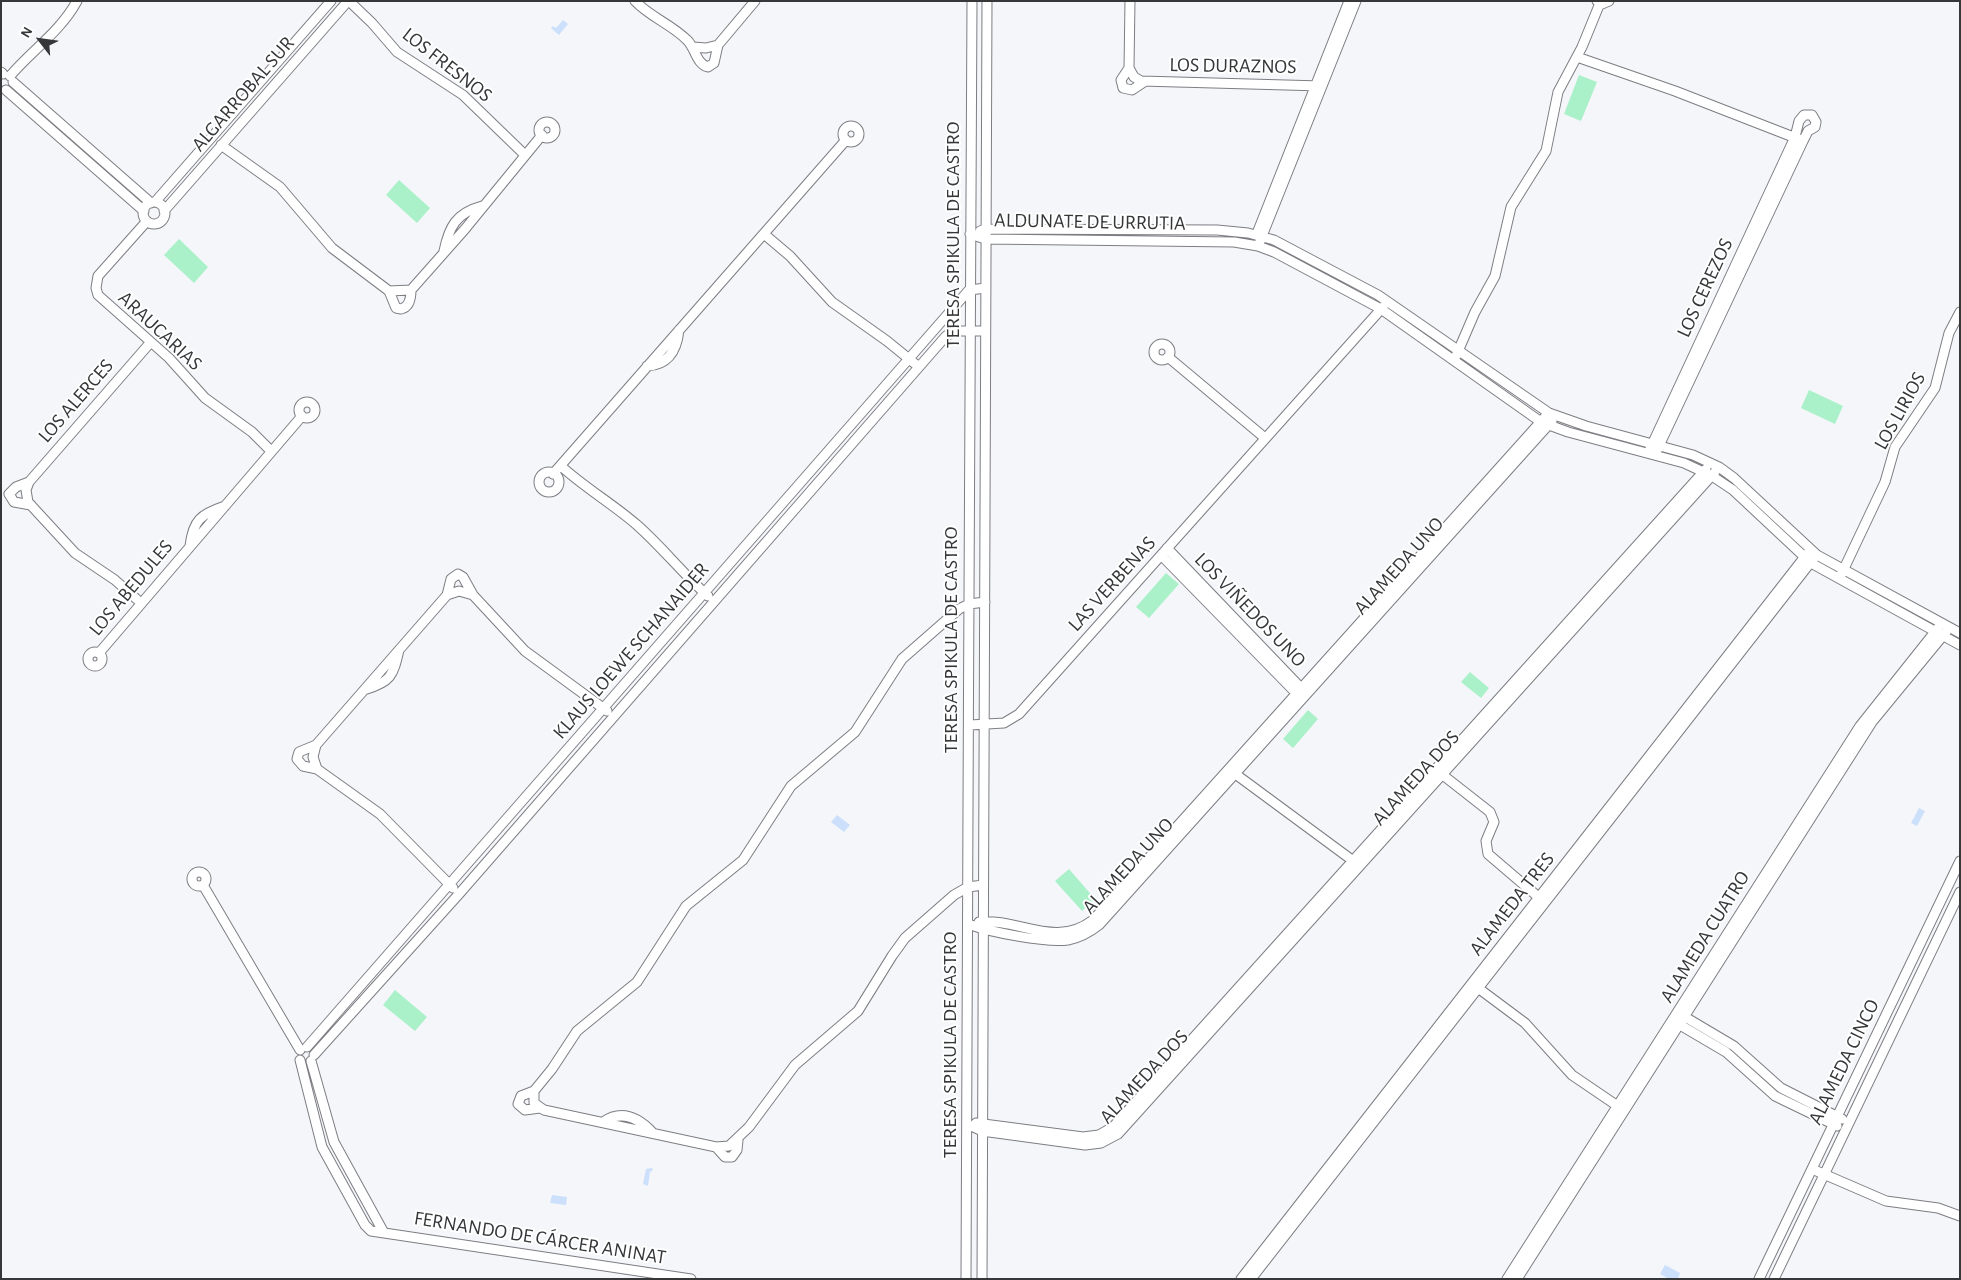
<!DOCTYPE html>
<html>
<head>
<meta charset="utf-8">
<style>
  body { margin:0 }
  #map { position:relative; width:1961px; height:1280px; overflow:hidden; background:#f4f6fa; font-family:"Alegreya Sans",sans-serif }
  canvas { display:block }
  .frame { position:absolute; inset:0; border:2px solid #363739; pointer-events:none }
  .north { position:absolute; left:15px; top:15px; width:50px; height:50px; -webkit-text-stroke:4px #fff; paint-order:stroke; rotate:300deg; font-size:14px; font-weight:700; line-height:20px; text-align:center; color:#363739 }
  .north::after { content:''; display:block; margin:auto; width:18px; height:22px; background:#363739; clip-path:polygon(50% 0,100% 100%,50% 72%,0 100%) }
</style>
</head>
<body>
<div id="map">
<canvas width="1961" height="1280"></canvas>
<div class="frame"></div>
<div class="north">N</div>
</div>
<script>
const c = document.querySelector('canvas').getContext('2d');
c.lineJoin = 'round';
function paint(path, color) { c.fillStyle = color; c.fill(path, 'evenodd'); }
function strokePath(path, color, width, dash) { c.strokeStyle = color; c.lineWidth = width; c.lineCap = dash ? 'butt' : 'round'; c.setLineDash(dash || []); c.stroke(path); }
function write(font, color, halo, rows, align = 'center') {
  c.font = font + ' "Alegreya Sans",sans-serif'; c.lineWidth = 4; c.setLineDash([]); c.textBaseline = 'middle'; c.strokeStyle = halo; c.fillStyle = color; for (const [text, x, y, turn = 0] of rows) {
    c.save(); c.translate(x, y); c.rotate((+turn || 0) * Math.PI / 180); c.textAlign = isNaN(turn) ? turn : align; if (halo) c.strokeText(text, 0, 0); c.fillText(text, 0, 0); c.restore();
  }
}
paint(new Path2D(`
  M1579,75L1597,82L1581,121L1564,114Z
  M399,180L430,208L417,223L386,195Z
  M179,239L208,267L194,283L164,255Z
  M1809,390L1843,406L1835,424L1801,408Z
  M1166,573L1179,584L1149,618L1136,607Z
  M1470,672L1489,688L1481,698L1461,682Z
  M1308,710L1318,719L1293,748L1283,739Z
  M1069,869L1095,899L1082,911L1055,881Z
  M395,990L427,1017L415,1031L383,1005Z`), '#aaf1c9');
paint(new Path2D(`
  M563,20L568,24L559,35L551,28L553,26L556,28Z
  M1919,808L1925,811L1917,826L1911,823Z
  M837,815L850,825L844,832L831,822Z
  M652,1168L653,1170L650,1172L648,1186L643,1184L646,1169Z
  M552,1195L567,1197L566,1205L550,1203Z
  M1665,1265L1680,1273L1678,1279H1669L1660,1274Z`), '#cce0fb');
const minor = new Path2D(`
  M349,1L372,23L397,52L463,95L525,155
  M635,1C650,17 671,24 687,40C695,47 696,64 708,67L714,63L718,45L755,1
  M1130,1L1129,68L1134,77L1141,81L1322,86
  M1597,1L1602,4L1609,1
  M693,47L706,48L718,45
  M1577,57L1675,91L1801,140
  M1129,68L1121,80L1123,88L1132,90L1144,82
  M1,72L3,74
  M10,76C32,50 60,32 77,1
  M13,82L151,203
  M6,90L144,211
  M539 130a8 8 0 1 1 16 0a8 8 0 1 1-16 0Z
  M843 134a8 8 0 1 1 16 0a8 8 0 1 1-16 0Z
  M221,145L280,187L332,248L389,291L396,308L401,309C410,307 411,297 411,290
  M155,202L331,1
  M143 213a11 11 0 1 1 22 0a11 11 0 1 1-22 0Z
  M164,211L348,1
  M147,221L98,276L96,288L98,295L169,358L205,398L252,432L271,451
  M980,231L985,229L1217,230L1248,233L1274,240L1378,295L1549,413L1586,426L1693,455L1719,467L1734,478L1817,555L1960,633
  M1258,231L1349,1
  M764,234L790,256L832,302L887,341L919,367
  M970,234L985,239L1234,242L1258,246L1274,252L1381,309L1541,422L1568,432L1684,463L1712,476L1733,490L1811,563L1960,645
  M1260,241L1356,1
  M444,251C449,227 456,213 482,206
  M389,291L411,290L465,229L542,135
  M1154 352a8 8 0 1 1 16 0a8 8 0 1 1-16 0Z
  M1456,356L1475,312L1495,276L1511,207L1546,151L1558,92L1582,47L1600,3
  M1168,357L1265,438
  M647,366C669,365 677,349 679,330
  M299 410a8 8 0 1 1 16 0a8 8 0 1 1-16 0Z
  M1650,449L1795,137L1799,121L1804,115H1812L1816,122L1815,127L1808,131L1803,141L1657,450
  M561,466C585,488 613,504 637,525C662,547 683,574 708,596
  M539 482a10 10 0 1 1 20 0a10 10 0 1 1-20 0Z
  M553,474L846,140
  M29,482L16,487L9,494L14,502L31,505
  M190,546C193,520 201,514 225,506
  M1167,548L1304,691
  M1161,555L1299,696
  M1841,575L1885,482L1895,447L1935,388L1949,333L1960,312
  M447,595L459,591L473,595
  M141,603L115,580L75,553L28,502L26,490L29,482L150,343
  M88 659a7 7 0 1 1 14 0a7 7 0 1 1-14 0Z
  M99,653L302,416
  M364,690C391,682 393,676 399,650
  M970,725L1004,723L1019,714L1383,307
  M316,745L299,752L297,759L303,766L317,769L380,814L453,888
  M317,769L313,757L316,745L447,595L451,579L458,574L463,577L473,595L525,651L607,711
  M1230,770L1356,863
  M1439,772L1490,812L1494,822L1486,841L1488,854L1543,901
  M192 879a7 7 0 1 1 14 0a7 7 0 1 1-14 0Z
  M203,885L300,1050
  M983,885L968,887L954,895L905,938L892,956L858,1011L795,1065L749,1127L729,1146L716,1147L544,1110L534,1103V1091L552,1069L577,1031L637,982L686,906L743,860L791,786L855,732L902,659L959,609L969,604L985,602
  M979,922C1019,918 1055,949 1093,920L1545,417
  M968,924C990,932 1045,943 1068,940C1080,938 1090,932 1099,925L1552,421
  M1474,985L1525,1023L1572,1075L1622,1109
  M1680,1014L1734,1046L1781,1088L1842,1119
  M1675,1022L1726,1052L1775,1096L1837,1126
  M307,1047L969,290L986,288
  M314,1055L459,894L946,336L955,331H985
  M300,1060L322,1147L365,1225L371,1231L691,1279
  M311,1061L334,1142L384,1233
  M534,1091L521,1096L518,1104L525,1110L540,1108
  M603,1122C622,1109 639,1118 653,1133
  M976,1123L1083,1137L1099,1135L1113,1127L1706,469
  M967,1124L982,1131L1085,1145L1101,1143L1118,1134L1715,472
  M716,1147L725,1157H732L737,1150L738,1140
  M1812,1169L1886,1201L1938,1208L1960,1216
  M966,1279C969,853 968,427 972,1
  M982,1279L987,1
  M1241,1279L1807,554
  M1251,1279L1814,558
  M1507,1279L1860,726L1938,628
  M1517,1279L1872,722L1946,632
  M1759,1279L1960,861
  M1774,1279L1960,892`);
strokePath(minor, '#7d7e83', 11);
strokePath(minor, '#fff', 9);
write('20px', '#363739', '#fff', [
  ["LOS FRESNOS",447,65,38],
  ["LOS DURAZNOS",1233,66,1],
  ["ALGARROBAL SUR",243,94,-49],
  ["ALDUNATE DE URRUTIA",1090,222,1],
  ["TERESA SPIKULA DE CASTRO",953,235,-90],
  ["LOS CEREZOS",1705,288,-65],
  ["ARAUCARIAS",160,331,43],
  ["LOS ALERCES",76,401,-49],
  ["LOS LIRIOS",1900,411,-61],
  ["ALAMEDA UNO",1399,566,-48],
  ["LAS VERBENAS",1112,584,-48],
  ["LOS ABEDULES",131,588,-50],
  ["LOS VIÑEDOS UNO",1250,610,46],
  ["TERESA SPIKULA DE CASTRO",951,640,-90],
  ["KLAUS LOEWE SCHANAIDER",631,651,-49],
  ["ALAMEDA DOS",1416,778,-48],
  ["ALAMEDA UNO",1128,866,-47],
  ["ALAMEDA TRES",1512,904,-52],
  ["ALAMEDA CUATRO",1705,937,-58],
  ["TERESA SPIKULA DE CASTRO",950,1045,-90],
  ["ALAMEDA CINCO",1844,1062,-64],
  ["ALAMEDA DOS",1144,1077,-47],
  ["FERNANDO DE CÁRCER ANINAT",540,1238,9]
]);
</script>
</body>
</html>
